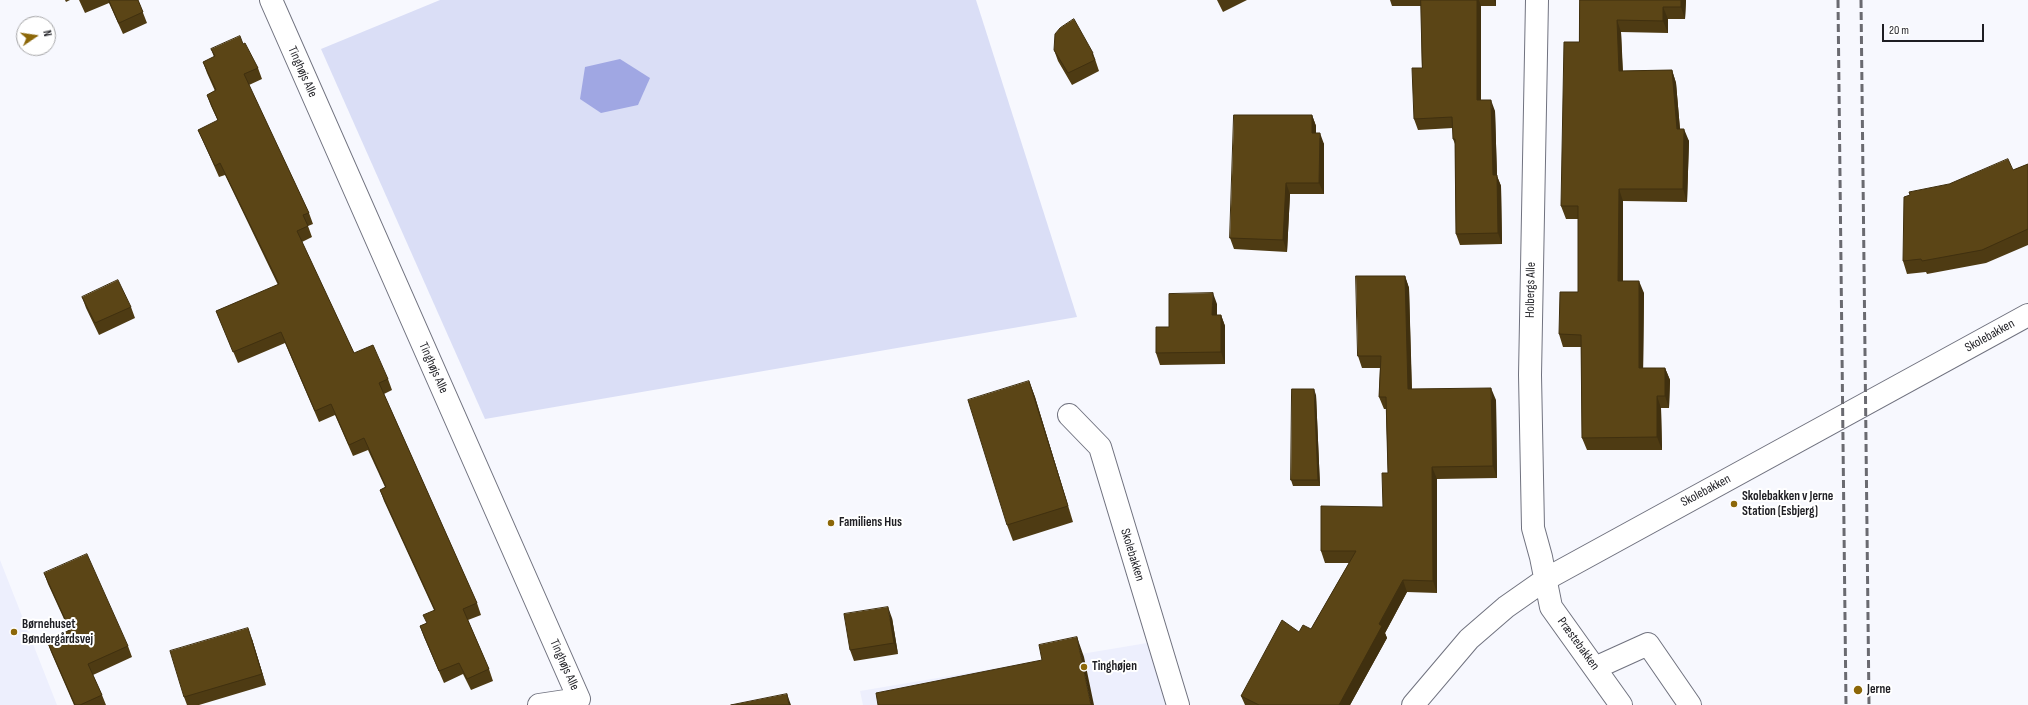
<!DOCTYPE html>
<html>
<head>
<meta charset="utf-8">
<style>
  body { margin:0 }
  #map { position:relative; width:2028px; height:705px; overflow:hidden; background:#f7f8fe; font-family:"Sofia Sans Condensed",sans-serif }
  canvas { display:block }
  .north { position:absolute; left:16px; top:16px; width:40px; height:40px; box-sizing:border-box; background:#fff; border:1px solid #a5a5a7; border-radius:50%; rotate:77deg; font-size:11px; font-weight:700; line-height:16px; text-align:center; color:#1e1e23 }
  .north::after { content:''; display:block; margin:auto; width:14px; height:18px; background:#8c6708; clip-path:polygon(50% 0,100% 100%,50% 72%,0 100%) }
  .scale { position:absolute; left:1882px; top:24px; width:102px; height:18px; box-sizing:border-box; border:2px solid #1e1e23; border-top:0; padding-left:5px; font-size:12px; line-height:14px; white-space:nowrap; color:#1e1e23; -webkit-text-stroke:3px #fff; paint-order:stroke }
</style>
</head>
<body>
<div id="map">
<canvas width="2028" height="705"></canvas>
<div class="north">N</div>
<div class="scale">20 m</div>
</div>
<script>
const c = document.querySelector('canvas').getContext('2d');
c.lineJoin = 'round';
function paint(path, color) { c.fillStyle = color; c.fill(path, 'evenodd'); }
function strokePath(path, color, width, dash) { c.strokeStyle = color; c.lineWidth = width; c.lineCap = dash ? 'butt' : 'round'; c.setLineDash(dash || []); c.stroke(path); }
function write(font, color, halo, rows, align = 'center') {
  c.font = font + ' "Sofia Sans Condensed",sans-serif'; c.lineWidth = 4; c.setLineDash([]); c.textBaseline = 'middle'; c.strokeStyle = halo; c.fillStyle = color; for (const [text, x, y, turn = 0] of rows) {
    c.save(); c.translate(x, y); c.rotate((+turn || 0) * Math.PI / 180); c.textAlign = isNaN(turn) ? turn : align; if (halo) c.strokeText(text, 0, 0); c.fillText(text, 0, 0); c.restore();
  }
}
paint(new Path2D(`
  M0,560L57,705H0Z
  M1153,642L1173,705H863L860,691Z`), '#edeffd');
paint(new Path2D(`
  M440,0H976L1077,317L485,419L321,49Z`), '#dadef6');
paint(new Path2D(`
  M620,59L650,78L638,105L601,113L580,99L585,67Z`), '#a0a7e3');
const minor = new Path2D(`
  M271,0L579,699L539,705
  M1537,0L1530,375L1533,528L1541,557L1551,607L1621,705
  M1069,415L1100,447L1178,705
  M1595,668L1648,644L1690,705
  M1413,705L1469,639L1506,607L1546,579L2028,315`);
strokePath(minor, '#70727f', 24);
strokePath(minor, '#fff', 22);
strokePath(new Path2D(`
  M1838,0L1846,705
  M1861,0L1869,705`), '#6a6a70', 3, [8, 4]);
paint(new Path2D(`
  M65,0H70L66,2Z
  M79,0H138L147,23L123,34L109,3L85,13Z
  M1217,0H1247L1223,12Z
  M1390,0H1496V6H1481V100L1495,111L1497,176L1501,186L1502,244L1460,245L1456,234L1455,144L1453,139V128L1418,130L1414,119L1422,68L1421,6H1392Z
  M1580,0H1686L1685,19H1668V33L1621,32L1623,71L1672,70L1676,83L1680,129L1689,141L1687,202L1623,201V281L1644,293L1643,368H1665L1670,380L1669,408H1661L1662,450H1587L1582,438L1581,347H1563L1559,334L1578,292V219H1566L1561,206L1579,42Z
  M243,44L258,68L262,79L249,85L309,213L313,224L308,226L312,237L302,242L354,353L388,379L392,390L384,394L477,603L481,615L468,620L489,669L493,681L471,690L463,674L444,683L424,637L420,626L427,623L434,610L384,501L380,490L385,487L368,450L353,456L335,415L319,422L285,343L238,363L216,311L278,285L225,175L219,177L203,141L198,130L218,121L211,106L207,95L215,91L207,73L203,62L214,57L211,49Z
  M1054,50L1093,53L1099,71L1072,85L1058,61Z
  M1312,115L1316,126V133L1324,144V194H1290L1287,252L1234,249L1230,238Z
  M2028,164V245L1986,263L1927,274L1926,272L1907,274L1903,261L1949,184L2013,170Z
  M1405,276L1409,288L1412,389L1496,400L1497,478L1437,479V593L1407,592L1385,633L1387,638L1350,705H1245L1241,696L1299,632L1311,629L1349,563H1325L1321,551L1383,507L1388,473L1386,409H1384L1379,397L1380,368H1362L1358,356Z
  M82,297L131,307L135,318L99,335L86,308Z
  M1217,304V315H1221L1225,326V364L1160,365L1156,353L1169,327Z
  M1029,381L1035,397L1073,522L1013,541L1007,525Z
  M1316,395L1320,486H1293L1291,480Z
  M44,573L128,646L132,657L93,675L102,695L106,705H74L51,652L47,641L69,630L48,584Z
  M892,618L898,654L854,661L850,650Z
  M252,639L266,685L199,705H187L184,697Z`), '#4e3b13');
paint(new Path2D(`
  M1477,0H1479L1481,6V112L1477,100Z
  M1494,0H1496V6Z
  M1681,0H1686L1685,19L1681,7Z
  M1663,7L1668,19V33L1663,21Z
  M1617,20L1621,32L1623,83L1619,71Z
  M1672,70L1676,83L1681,141L1677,129Z
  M1491,100L1495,111L1497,176L1501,186L1502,244L1498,233L1493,175Z
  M1312,115L1316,126V144L1312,133Z
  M1684,129L1689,141L1687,202L1683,189Z
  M1320,133L1324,144V194L1319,183Z
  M1286,183L1290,194L1287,252L1283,240Z
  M1619,189L1623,201V293L1618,281Z
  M1405,276L1409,288L1412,401L1408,389Z
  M1639,281L1644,293L1643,380L1639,368Z
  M1213,293L1217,304V327L1212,315Z
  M1221,315L1225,326V364L1221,352Z
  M1665,368L1670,380L1669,408L1665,396Z
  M1029,381L1035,397L1073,522L1068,506Z
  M1491,388L1496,400L1497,478L1493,466Z
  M1314,389L1316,395L1320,486L1318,480Z
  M1657,396L1661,408L1662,450L1657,437Z
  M1432,467L1437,479V593L1433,581Z
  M1403,580L1407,592L1385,633L1387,638L1350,705H1339L1379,624Z
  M888,607L892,618L898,654L894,643Z
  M248,628L252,639L266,685L262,674Z
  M1077,637L1084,657L1094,705H1091Z
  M787,694L791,705H789Z`), '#40300f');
const building = new Path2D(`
  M109,0H138L143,12L119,23Z
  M1421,0H1477V100H1491L1493,175H1497L1498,233L1456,234L1455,139H1453L1452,117L1414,119L1412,68H1422Z
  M1580,0H1681V7H1663V21L1617,20L1619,71L1672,70L1677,129H1684L1683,189H1619L1618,281H1639V368H1665V396H1657V437L1582,438L1581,335L1559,334L1560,292H1578V206H1561L1564,42H1579Z
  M1074,19L1093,53L1092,54L1095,60L1068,73L1054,50L1055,34L1060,28Z
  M240,36L243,44L245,43L258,68L244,74L309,213L303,215L308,226L297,231L354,353L373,345L388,379L379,383L477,603L463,609L489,669L467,679L459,663L439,671L420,626L427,623L423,615L435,610L380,490L386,487L364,438L349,445L331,404L315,411L281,332L233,352L216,311L279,284L220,163L215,166L198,130L218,120L207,95L216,90L203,62L215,56L211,49Z
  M1234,115H1312V133H1320L1319,183H1286L1283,240L1230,238Z
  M2008,159L2013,170L2028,164V229L1982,250L1922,261L1921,259L1903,261L1904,197L1910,195L1909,192L1949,184Z
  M1356,276H1405L1408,389L1491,388L1493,466L1432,467L1433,581L1403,580L1379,624L1382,626L1339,705H1259L1241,696L1282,620L1299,632L1303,625L1311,629L1356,551H1321V506L1383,507L1382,473H1388L1386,397H1379L1381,356H1358Z
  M118,280L131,307L95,323L82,297Z
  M1213,293L1212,315H1221V352L1156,353V327H1169V294Z
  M1029,381L1068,506L1007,525L968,400Z
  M1292,389H1314L1318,480H1291Z
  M87,554L128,646L88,664L102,695L80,705H75L47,641L70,630L44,573Z
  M888,607L894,643L850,650L844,614Z
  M248,628L262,674L184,697L170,651Z
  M1077,637L1091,705H878L876,693L1042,660L1039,645Z
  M787,694L789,705H731Z`);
paint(building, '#5b4516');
strokePath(building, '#40300f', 1);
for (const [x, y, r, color] of [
  [1734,504,4,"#8c6708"],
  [831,523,4,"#8c6708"],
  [14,632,4,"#8c6708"],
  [1084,667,4,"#8c6708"],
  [1858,690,5,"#8c6708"]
]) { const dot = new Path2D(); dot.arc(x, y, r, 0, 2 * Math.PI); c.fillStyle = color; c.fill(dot); strokePath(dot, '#fff', 1.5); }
write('13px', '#1e1e23', '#fff', [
  ["Tinghøjs Alle",302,72,66],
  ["Holbergs Alle",1531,290,-89],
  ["Skolebakken",1990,336,-29],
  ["Tinghøjs Alle",433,368,66],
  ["Skolebakken",1706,491,-28],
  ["Skolebakken",1132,555,73],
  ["Præstebakken",1578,644,54],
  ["Tinghøjs Alle",564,665,66]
]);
write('bold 13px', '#1e1e23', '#fff', [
  ["Skolebakken v Jerne",1742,497],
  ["Station (Esbjerg)",1742,512],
  ["Familiens Hus",839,523],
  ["Børnehuset",22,625],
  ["Bøndergårdsvej",22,640],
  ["Tinghøjen",1092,667],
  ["Jerne",1867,690]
], 'left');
</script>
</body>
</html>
